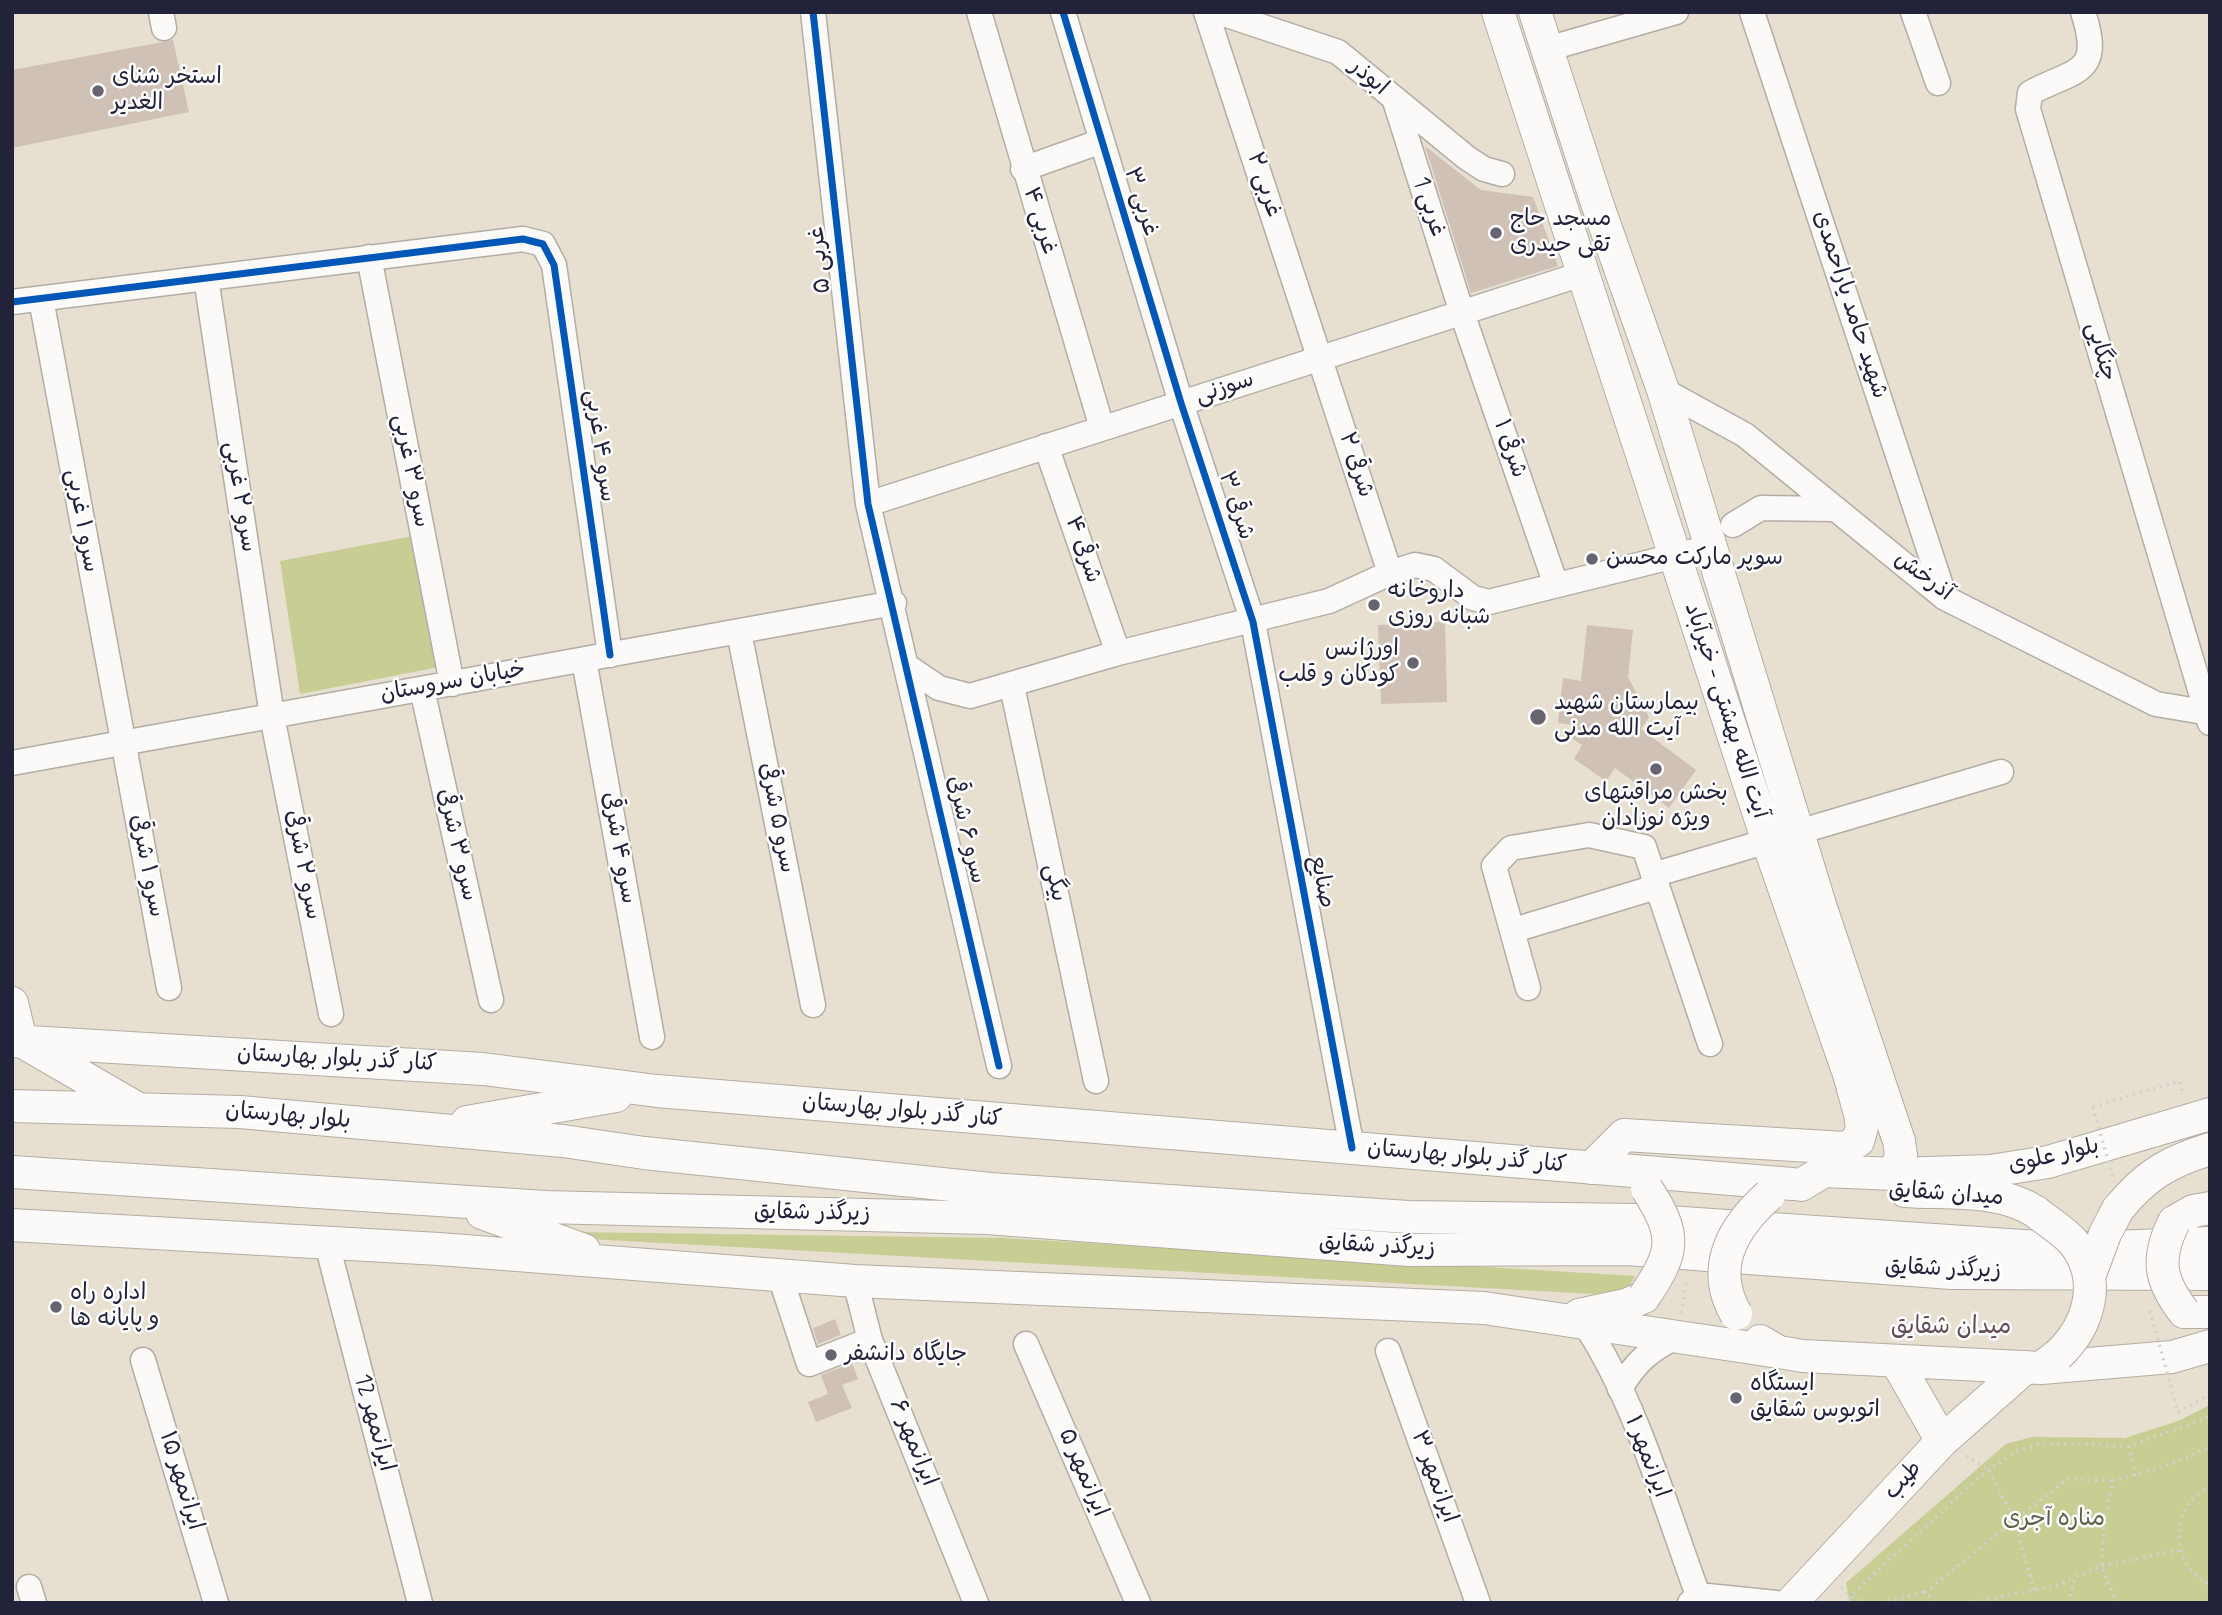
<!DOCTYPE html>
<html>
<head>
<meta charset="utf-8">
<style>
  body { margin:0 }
  #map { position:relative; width:2222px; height:1615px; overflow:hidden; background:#e7dfd0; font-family:Mynerve,sans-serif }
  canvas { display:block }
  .frame { position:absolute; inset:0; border:14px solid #22223b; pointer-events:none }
</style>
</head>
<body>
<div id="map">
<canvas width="2222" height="1615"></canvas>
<div class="frame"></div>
</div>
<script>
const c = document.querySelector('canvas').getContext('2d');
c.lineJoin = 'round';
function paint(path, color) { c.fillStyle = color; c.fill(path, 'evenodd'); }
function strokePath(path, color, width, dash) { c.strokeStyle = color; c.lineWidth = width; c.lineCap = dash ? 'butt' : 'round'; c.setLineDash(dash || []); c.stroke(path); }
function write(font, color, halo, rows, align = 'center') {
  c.font = font + ' Mynerve,"Playpen Sans Arabic",sans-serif'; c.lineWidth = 5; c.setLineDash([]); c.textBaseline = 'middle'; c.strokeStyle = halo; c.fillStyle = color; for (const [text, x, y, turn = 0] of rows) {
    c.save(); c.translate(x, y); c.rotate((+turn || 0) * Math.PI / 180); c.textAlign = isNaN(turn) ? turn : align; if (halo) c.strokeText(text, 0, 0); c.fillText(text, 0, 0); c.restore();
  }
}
paint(new Path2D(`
  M413,536L439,667L300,694L280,561Z
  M572,1232L1004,1238L1635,1276L1627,1291L1594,1294L571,1238Z
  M2210,1405V1603H1850L1846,1583L2006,1444L2032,1437L2125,1438L2178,1421Z`), '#c7cd93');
paint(new Path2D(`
  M173,40L189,112L12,148V70Z
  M1425,146L1481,190L1533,197L1558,266L1471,293Z
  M1445,622L1447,702L1381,704L1378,625Z
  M1587,625L1633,630L1628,677L1649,717L1641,729L1696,770L1669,808L1615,768L1606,781L1574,759L1582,745L1573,739L1575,725L1558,723L1563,678L1581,681Z
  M835,1319L841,1335L818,1344L813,1328Z
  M852,1363L858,1379L842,1385L852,1408L816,1422L808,1402L828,1394L821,1375Z`), '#d0c1b6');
const minor = new Path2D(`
  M161,12L164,28
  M813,12L868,504L999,1066
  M979,12L1102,428
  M1063,12L1181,403L1253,622L1352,1148
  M1206,12L1390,573
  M1218,12L1338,52L1467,158L1484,169L1502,174
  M1752,12L1945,598
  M1913,12L1938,83
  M2083,12C2104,76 2074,69 2030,93L2028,109L2210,723
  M1547,49L1676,12
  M1395,101L1462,313L1556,585
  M1023,169L1102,141
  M369,257L452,684
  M206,278L272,716L331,1014
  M41,299L169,988
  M12,302L523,239L543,244L554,265L610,655
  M1663,390L1745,435L1945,598L2156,704L2210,713
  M1046,446L1118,653
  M868,504L1582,274
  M1733,525L1761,508L1836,509
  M739,632L813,1005
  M584,660L652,1037
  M908,667L939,688L970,696L1118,653L1329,601L1390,573L1415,565L1434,569L1473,598L1489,602L1711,547
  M1012,686L1096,1081
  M422,689L491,1000
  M12,763L894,603
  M1653,875L2001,772
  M1514,930L1656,887
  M1528,988L1494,866L1511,848L1589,835L1644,847L1710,1044
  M327,1244L420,1603
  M780,1276L809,1364L870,1340
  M855,1281L870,1340L976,1603
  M1584,1323C1635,1398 1666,1509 1698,1595
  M1026,1344L1138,1603
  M1388,1351L1478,1603
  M143,1360L216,1603
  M1620,1389C1635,1362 1650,1350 1677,1336
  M29,1587L34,1603
  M1690,1603L1698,1595L1776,1603`);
const major = new Path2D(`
  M1498,12L1768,842L1849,1074L1860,1114L1862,1127L1858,1141L1845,1148L1624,1135L1591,1168
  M1535,12L1598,206L1663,390L1820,905L1899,1141L1901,1155L1895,1174
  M12,1003L21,1041L135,1107
  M12,1041L483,1069L657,1091L1792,1184
  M12,1106L240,1112L563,1141L644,1153L990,1189L1408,1217L1638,1220L2067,1249L2210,1243
  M467,1122L616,1096
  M12,1172L545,1207L987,1218L1409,1250L1627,1249L1952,1273L2210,1274
  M1801,1185L1824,1171L1895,1174L1990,1171L2048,1162L2210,1114
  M1905,1191C1948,1194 1999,1188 2036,1212
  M2118,1209C2146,1175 2168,1162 2210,1149
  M482,1213L584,1250
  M2174,1222L2193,1211L2210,1208
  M12,1225L439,1249L855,1281L1484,1308L1779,1352
  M2184,1312H2210
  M1579,1315L1626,1305L1644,1297
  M1760,1341L1779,1352L1803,1356L2041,1368L2058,1355
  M1896,1361L1942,1441
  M2041,1368L2172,1357L2210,1346
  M1791,1603L1942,1441L2026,1367`);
strokePath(minor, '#b2ada6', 27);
strokePath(major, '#b2ada6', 34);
strokePath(new Path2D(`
  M2093,1107L2179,1081L2183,1094
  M1681,1313L1687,1279
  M2178,1412L2210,1394
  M2129,1446L2135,1475
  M1966,1456L1989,1470L2015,1521L2034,1590
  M2210,1485C2169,1507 2168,1564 2210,1585
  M1841,1587L1849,1596L1865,1603
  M1843,1603L1980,1476L2017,1451L2044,1443L2129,1446L2210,1417
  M1881,1603L1925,1592
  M1934,1603L1925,1592L2067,1479L2113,1481
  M1967,1603L2056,1586L2075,1577
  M2069,1603L2075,1577L2101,1566L2180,1550
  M2117,1603L2101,1566L2105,1517L2113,1481L2162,1467L2210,1447`), '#d3d1cd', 3.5, [2, 5]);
strokePath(minor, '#fbfaf8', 24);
strokePath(major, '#fbfaf8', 32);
const majorBridge = new Path2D(`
  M2036,1212C2048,1222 2064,1231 2074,1243C2103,1280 2089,1326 2058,1355
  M2174,1222C2156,1258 2159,1280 2184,1312
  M2089,1277L2105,1234L2118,1209
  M1644,1297C1675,1251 1677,1236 1647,1189
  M1736,1314C1709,1267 1733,1227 1769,1195`);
strokePath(majorBridge, '#b2ada6', 34, []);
strokePath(new Path2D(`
  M2093,1107L2114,1182
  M2150,1311L2178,1412`), '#d3d1cd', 3.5, [2, 5]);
strokePath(majorBridge, '#fbfaf8', 32);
strokePath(new Path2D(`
  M813,12L868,504L999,1066
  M1063,12L1181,403L1253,622L1352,1148
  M12,302L523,239L543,244L554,265L610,655`), '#0057b8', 7);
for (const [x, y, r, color] of [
  [98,91,7,"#67646f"],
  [1496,233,7,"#67646f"],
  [1592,559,7,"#67646f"],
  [1374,605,7,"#67646f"],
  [1413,663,7,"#67646f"],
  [1538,717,9,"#67646f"],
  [1656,769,7,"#67646f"],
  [56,1307,7,"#67646f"],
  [831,1355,7,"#67646f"],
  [1736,1398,7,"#67646f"]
]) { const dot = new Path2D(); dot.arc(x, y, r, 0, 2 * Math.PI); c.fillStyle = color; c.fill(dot); strokePath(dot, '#fff', 2.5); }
write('23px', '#22223b', '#fff', [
  ["استخر شنای",112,78],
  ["الغدیر",112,104],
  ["مسجد حاج",1510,220],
  ["تقی حیدری",1510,246],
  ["سوپر مارکت محسن",1606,559],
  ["داروخانه",1388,592],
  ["شبانه روزی",1388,618],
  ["اورژانس",1399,650,"right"],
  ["کودکان و قلب",1399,676,"right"],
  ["بیمارستان شهید",1554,704],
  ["آیت الله مدنی",1554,730],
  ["بخش مراقبتهای",1656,794,"center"],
  ["ویژه نوزادان",1656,820,"center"],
  ["اداره راه",70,1294],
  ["و پایانه ها",70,1320],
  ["جایگاه دانشفر",845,1355],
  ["ایستگاه",1750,1385],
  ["اتوبوس شقایق",1750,1411]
], 'left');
write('23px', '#22223b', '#fff', [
  ["ابوذر",1368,78,41],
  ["غربی ۲",1263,185,72],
  ["غربی ۳",1140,202,73],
  ["غربی 1",1428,207,72],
  ["غربی ۴",1039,221,73],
  ["غربی ۵",821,260,-96],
  ["شهید حامد یاراحمدی",1849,305,72],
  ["چنگایی",2100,352,74],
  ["سوزنی",1225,389,-18],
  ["سرو ۴ غربی",599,446,82],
  ["شرقی ۱",1509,449,71],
  ["شرقی ۲",1355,465,72],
  ["سرو ۳ غربی",410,471,79],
  ["سرو ۲ غربی",239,497,81],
  ["شرقی ۳",1235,506,72],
  ["سرو ۱ غربی",81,521,80],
  ["شرقی ۴",1082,550,71],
  ["آذرخش",1923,577,37],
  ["خیابان سروستان",453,683,-10],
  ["آیت الله بهشتی - خیرآباد",1725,711,72],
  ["سرو ۵ شرقی",776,818,79],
  ["سرو ۶ شرقی",965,830,77],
  ["سرو ۳ شرقی",456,845,77],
  ["سرو ۴ شرقی",618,848,80],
  ["سرو ۲ شرقی",302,865,79],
  ["سرو ۱ شرقی",146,866,79],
  ["صنایع",1321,882,79],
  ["بیگی",1054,883,78],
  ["کنار گذر بلوار بهارستان",337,1060,3],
  ["کنار گذر بلوار بهارستان",902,1112,5],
  ["بلوار بهارستان",288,1117,5],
  ["بلوار علوی",2054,1157,-13],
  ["کنار گذر بلوار بهارستان",1467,1158,5],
  ["میدان شقایق",1946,1195,4],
  ["زیرگذر شقایق",812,1214,1],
  ["زیرگذر شقایق",1377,1247,3],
  ["زیرگذر شقایق",1943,1270,2],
  ["ایرانمهر 12",373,1423,75],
  ["ایرانمهر ۶",912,1443,68],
  ["ایرانمهر ۱",1646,1457,69],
  ["ایرانمهر ۵",1082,1473,67],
  ["ایرانمهر ۳",1433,1477,70],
  ["ایرانمهر ۱۵",180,1481,73],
  ["طیب",1904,1481,-47]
]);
write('23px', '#5a604a', '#fff', [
  ["مناره آجری",2054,1520]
]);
write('24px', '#614c56', '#fff', [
  ["میدان شقایق",1951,1328]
]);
</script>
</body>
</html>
